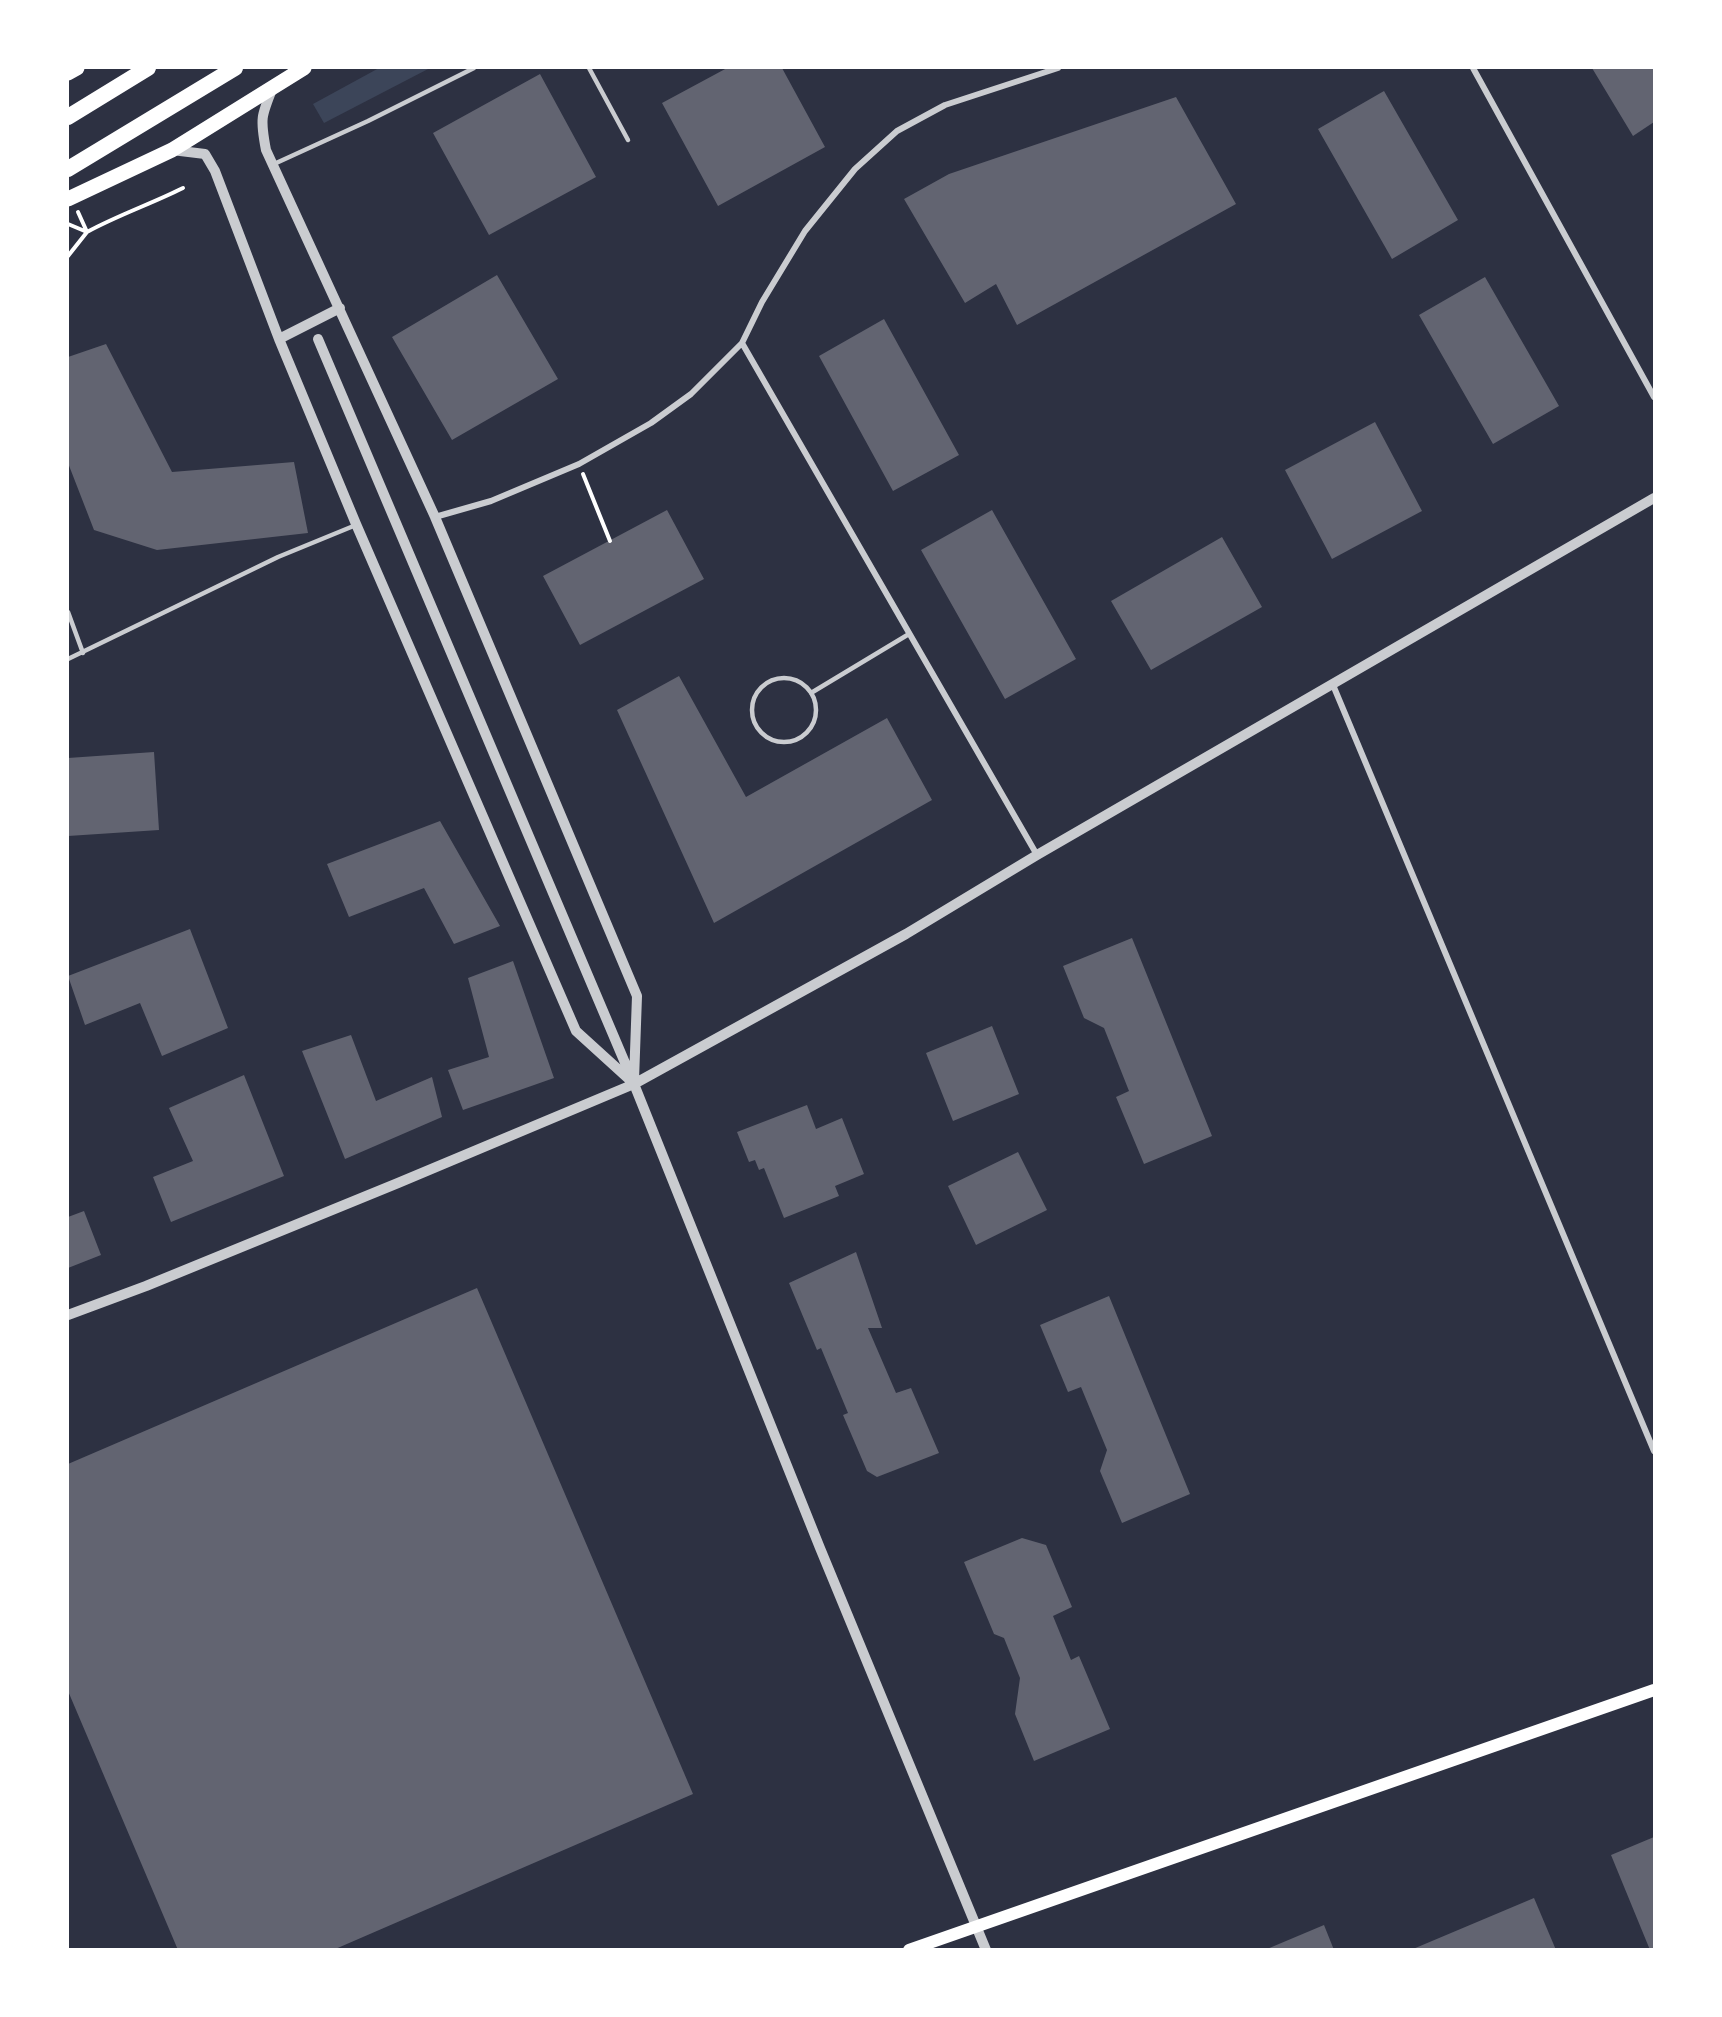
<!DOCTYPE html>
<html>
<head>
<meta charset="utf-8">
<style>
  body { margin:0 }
  #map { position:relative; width:1722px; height:2017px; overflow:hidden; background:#2d3142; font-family:"Fira Sans Condensed",sans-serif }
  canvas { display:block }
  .frame { position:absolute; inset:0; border:69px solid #fff; pointer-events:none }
</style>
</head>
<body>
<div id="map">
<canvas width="1722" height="2017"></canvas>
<div class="frame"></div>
</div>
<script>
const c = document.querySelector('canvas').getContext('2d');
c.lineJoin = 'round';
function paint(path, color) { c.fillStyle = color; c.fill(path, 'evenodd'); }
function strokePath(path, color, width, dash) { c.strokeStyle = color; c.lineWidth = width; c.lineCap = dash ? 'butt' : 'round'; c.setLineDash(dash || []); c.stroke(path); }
paint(new Path2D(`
  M379,68H430L324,123L313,104Z`), '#3c4559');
paint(new Path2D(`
  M727,68H782L825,147L718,206L662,103Z
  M1592,68H1654V122L1633,136Z
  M540,74L596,177L489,235L433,133Z
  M1384,91L1458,220L1392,259L1318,129Z
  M1176,97L1236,204L1017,325L996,284L965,303L904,199L949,174Z
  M497,275L558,379L452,440L392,337Z
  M1485,277L1559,406L1493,444L1419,315Z
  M884,319L959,455L893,491L819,356Z
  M106,344L172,472L294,462L308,533L157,550L94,530L68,463V357Z
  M1375,422L1422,511L1332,559L1285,470Z
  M667,510L704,579L580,645L543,576Z
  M992,510L1076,659L1005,699L921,550Z
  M1222,537L1262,607L1151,670L1111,601Z
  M679,676L746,797L887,718L932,800L714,923L617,710Z
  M154,752L159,830L68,836V758Z
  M440,821L500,926L454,944L424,888L349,917L327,864Z
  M190,929L228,1028L162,1056L140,1003L85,1025L68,976Z
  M1132,938L1212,1136L1144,1164L1116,1097L1129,1091L1104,1028L1084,1018L1063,966Z
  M513,961L554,1078L463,1110L448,1070L489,1057L468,978Z
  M992,1026L1019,1094L953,1121L926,1053Z
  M351,1035L376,1101L432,1077L442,1117L345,1159L302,1051Z
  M244,1075L284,1176L171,1222L153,1177L193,1161L169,1108Z
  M807,1105L816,1129L842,1118L864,1174L835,1186L839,1196L784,1218L764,1168L759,1170L755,1160L749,1162L737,1132Z
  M1018,1152L1047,1210L976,1245L948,1186Z
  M84,1211L101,1255L68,1268V1217Z
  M856,1252L882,1328H868L896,1393L911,1388L939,1453L877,1477L867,1471L843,1415L848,1413L821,1348L817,1350L789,1283Z
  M477,1288L693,1794L333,1950H178L68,1691V1464Z
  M1109,1296L1190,1494L1122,1523L1100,1471L1107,1450L1081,1387L1068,1392L1040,1325Z
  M1022,1538L1046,1545L1072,1607L1053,1616L1071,1660L1079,1656L1110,1729L1034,1761L1015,1714L1020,1678L1004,1638L994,1634L964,1562Z
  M1654,1837V1950H1650L1611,1855Z
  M1534,1898L1556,1950H1413V1949Z
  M1324,1925L1334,1950H1267V1949Z`), '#626471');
strokePath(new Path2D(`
  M68,224L87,232C118,215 151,204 183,188
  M68,256L87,232L78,212
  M583,474L610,541`), '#fff', 4);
strokePath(new Path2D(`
  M589,68L628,140
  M274,164L368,121L474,68
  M68,612L83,653
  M68,659L278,557L356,525
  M752 710a32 32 0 1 1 64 0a32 32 0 1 1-64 0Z
  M811,693L909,634`), '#caccd0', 4.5);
strokePath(new Path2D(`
  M1473,68L1654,397
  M742,343L1037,855
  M435,517L491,501L579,464L651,423L691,394L742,343L762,302L805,231L855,169L897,131L945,105L1058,68
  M1333,685L1654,1451`), '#caccd0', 6);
strokePath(new Path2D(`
  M273,87C261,116 260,119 266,150L435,517L637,996L634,1080
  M172,150L205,154L215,171L279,339L356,524L576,1031L631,1081
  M279,339L340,308
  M318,339L634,1084L820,1548L986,1950
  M68,1315L146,1286L398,1183L634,1084L906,934L1037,855L1654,498`), '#caccd0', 10);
strokePath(new Path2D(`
  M909,1950L1654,1690`), '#fff', 12);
strokePath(new Path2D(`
  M68,73L77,68
  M68,199L172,150L304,68`), '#fff', 15);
strokePath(new Path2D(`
  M68,117L148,68
  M68,169L235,68`), '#fff', 16);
</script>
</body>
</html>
